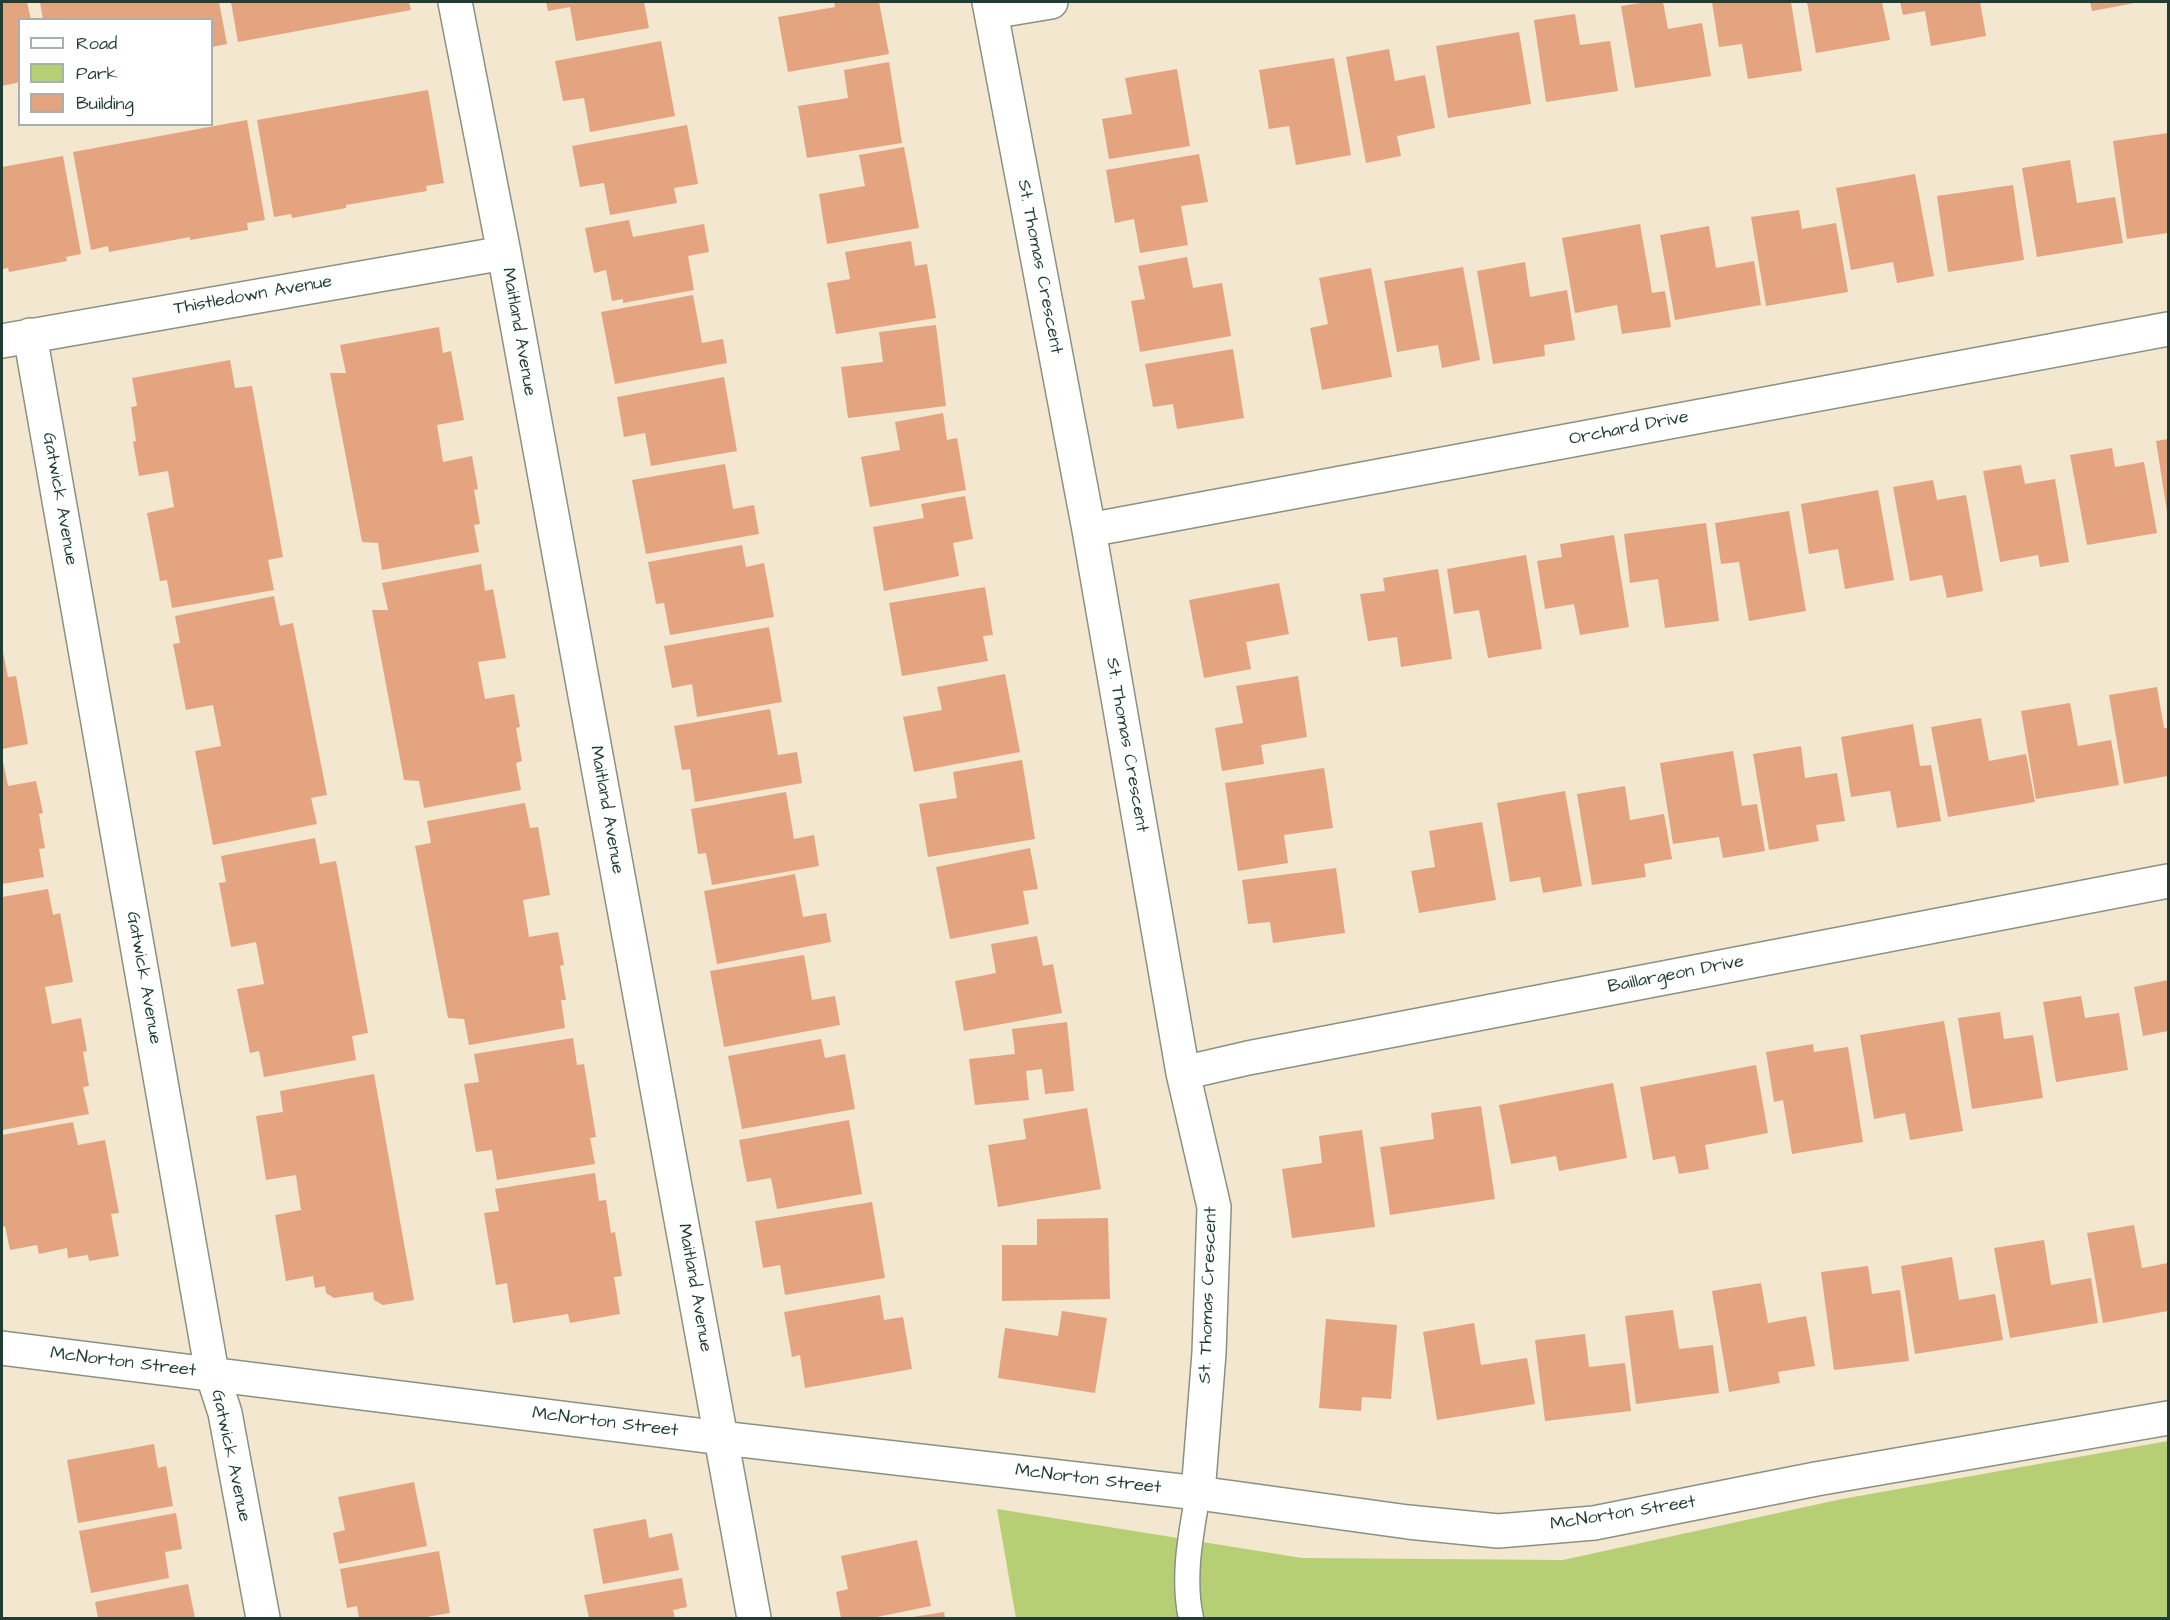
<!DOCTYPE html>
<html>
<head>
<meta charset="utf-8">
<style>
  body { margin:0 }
  #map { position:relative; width:2170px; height:1620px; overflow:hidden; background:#f3e7d0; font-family:"Architects Daughter",sans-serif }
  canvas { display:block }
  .frame { position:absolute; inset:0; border:3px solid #1f3d34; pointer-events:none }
  .legend { position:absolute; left:18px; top:18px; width:195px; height:108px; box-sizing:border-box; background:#fff; border:2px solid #a5b1ae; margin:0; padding:8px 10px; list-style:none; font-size:18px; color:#1f3d34 }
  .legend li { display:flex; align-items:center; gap:12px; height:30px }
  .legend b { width:30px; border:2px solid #a5b1ae }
</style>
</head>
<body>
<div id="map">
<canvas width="2170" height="1620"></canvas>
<div class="frame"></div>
<ul class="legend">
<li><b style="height:8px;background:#fff"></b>Road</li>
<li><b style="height:16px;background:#b7cf74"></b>Park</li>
<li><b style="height:16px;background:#e3a47f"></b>Building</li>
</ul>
</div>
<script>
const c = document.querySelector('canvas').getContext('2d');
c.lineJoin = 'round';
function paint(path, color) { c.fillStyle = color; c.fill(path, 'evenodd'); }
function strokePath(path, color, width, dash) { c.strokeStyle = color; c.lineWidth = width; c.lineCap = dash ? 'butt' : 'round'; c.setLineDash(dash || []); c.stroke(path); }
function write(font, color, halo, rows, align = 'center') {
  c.font = font + ' "Architects Daughter",sans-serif'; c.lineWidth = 6; c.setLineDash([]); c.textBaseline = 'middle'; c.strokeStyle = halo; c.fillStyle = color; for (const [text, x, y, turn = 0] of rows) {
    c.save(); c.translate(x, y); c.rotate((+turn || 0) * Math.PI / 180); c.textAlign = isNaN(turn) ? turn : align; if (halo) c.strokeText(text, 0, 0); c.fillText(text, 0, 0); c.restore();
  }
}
paint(new Path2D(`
  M2168,1441V1618H1016L997,1509L1302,1558L1563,1560L1842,1499Z`), '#b7cf74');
paint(new Path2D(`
  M2,2H27L31,20H20V82L2,86Z
  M40,2H219L227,44L212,47V20H43Z
  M231,2H409L411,10L238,42Z
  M546,2H644L649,28L576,41L570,7L548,11Z
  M834,2H879L889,54L788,72L778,17L835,7Z
  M1647,2H1663L1668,29L1702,23L1711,76L1635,88L1621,6Z
  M1712,2H1791L1802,71L1748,79L1742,44L1719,47Z
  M1807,2H1882L1890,40L1816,53Z
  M1900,2H1980L1986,36L1931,46L1925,11L1903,15Z
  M2090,2H2134L2135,3L2092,11Z
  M1575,14L1580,45L1610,41L1618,91L1546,102L1534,20Z
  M1519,32L1531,104L1448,118L1436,46Z
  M661,41L675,116L590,132L584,98L563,101L555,61Z
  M1389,49L1395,81L1425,75L1435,128L1397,136L1401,156L1366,163L1346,57Z
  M1334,58L1351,155L1296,165L1289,126L1269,129L1259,70Z
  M889,62L902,143L807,158L798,106L848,98L844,70Z
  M1177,69L1190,146L1109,159L1102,119L1132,114L1125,78Z
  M428,90L444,183L426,186L427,191L346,205V208L292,218L291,214L274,217L257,120Z
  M247,120L265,220L247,223L248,230L190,240V237L109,252L108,246L91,250L73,152Z
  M687,125L698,184L674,188L677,203L610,215L604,183L580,187L572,146Z
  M2168,133V233L2127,239L2113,141Z
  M904,147L919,228L827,244L819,194L865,186L859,155Z
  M1199,154L1208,202L1181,206L1188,245L1140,253L1134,219L1115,223L1106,170Z
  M63,156L81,254L66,257L67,261L9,272L8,268L2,269V167Z
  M2070,160L2077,203L2115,197L2123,243L2037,257L2022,168Z
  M1915,174L1934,276L1897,283L1893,262L1851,270L1836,188Z
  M2013,185L2024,260L1948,272L1937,196Z
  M1799,210L1802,229L1836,223L1848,292L1766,306L1751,217Z
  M629,220L633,237L704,224L709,252L688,256L694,290L623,303V299L612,301L606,270L594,273L585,228Z
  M1640,224L1652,293L1665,291L1671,327L1622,334L1617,305L1575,313L1562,238Z
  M1709,226L1716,268L1754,261L1761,305L1675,320L1660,235Z
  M911,241L915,266L927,264L936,318L836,334L827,283L850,279L845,252Z
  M1187,257L1193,288L1222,283L1231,336L1140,352L1131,301L1145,299L1138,266Z
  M1525,262L1530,297L1567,290L1575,340L1544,345L1545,356L1493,364L1477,271Z
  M1463,267L1480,360L1442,368L1438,345L1397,352L1384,281Z
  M1371,268L1392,377L1322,390L1310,328L1328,324L1319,278Z
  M693,295L702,343L723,339L727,363L615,384L601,312Z
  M936,325L946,406L848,418L841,367L883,362L879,332Z
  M439,327L443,353L451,351L464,420L437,425L443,462L472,456L478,489L474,490L480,524L474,525L479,552L382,570L378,543L362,542L330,373H346L340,345Z
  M1233,349L1244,418L1177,429L1173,404L1153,407L1145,364Z
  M230,360L235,388L252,386L283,557L268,560L274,590L172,608L167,580L160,581L147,513L174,507L168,471L139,476L133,442L136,441L131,407L137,406L132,378Z
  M724,377L737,451L651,466L645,433L624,437L617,397Z
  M943,413L947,440L957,438L966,490L870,507L861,457L900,450L895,422Z
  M2168,439V512H2167L2156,441Z
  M2112,448L2115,467L2144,462L2157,533L2087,545L2070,455Z
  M725,464L733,509L754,505L759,534L646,554L632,480Z
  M2021,465L2025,484L2055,479L2069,562L2040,567L2038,555L2000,562L1983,471Z
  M1933,480L1937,500L1966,495L1983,591L1947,598L1942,575L1910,581L1893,487Z
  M1878,490L1894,580L1845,589L1838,549L1809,554L1801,504Z
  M965,496L973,539L953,543L959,576L884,591L873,527L924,518L921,504Z
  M1789,511L1806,611L1749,621L1739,562L1721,564L1715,523Z
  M1706,523L1719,621L1665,628L1658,579L1630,583L1624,534Z
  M1614,535L1629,627L1580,635L1574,604L1545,609L1537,561L1562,557L1560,544Z
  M742,545L746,567L764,563L774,617L670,635L664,603L656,604L648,562Z
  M1526,555L1542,649L1488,658L1479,610L1454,614L1447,569Z
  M481,564L485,591L493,589L506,658L478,662L485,699L514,694L520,727L516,728L522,761L516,763L521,790L424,808L419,781L404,780L372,610H388L382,583Z
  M1438,569L1452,659L1401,667L1397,637L1368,641L1360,594L1385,591L1383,578Z
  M1279,583L1289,634L1246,642L1251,669L1204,678L1189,600Z
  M985,587L993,635L983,636L988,661L902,676L889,603Z
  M274,596L280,626L293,623L327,795L311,798L317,824L213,845L195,751L221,746L213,705L186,710L173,644L180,643L175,616Z
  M769,627L782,702L697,717L692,684L672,688L664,646Z
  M2,647L8,677L16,676L28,744L2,749Z
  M1005,674L1020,752L914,772L903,717L942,710L937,687Z
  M1298,676L1307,737L1261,745L1264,764L1222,771L1215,728L1243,723L1236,686Z
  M2157,687L2164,728H2168V776L2124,784L2109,695Z
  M2070,703L2078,746L2111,740L2119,785L2036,799L2021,711Z
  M770,709L778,755L797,752L802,783L695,802L690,769L682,770L674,726Z
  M1981,718L1989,761L2026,754L2035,802L1948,817L1931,727Z
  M1913,724L1920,766L1931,765L1941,821L1897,828L1890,791L1851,797L1841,737Z
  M1801,746L1805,778L1837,773L1845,821L1816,825L1819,841L1769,850L1753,754Z
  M1733,751L1742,806L1757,804L1765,851L1723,858L1719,837L1673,844L1660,763Z
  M2,757L8,786L36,781L43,813L39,814L45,848L39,849L44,877L2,884Z
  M1022,760L1035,839L928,857L919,804L957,798L953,772Z
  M1324,768L1333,828L1284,835L1288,863L1238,871L1225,783Z
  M1625,786L1630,820L1664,814L1672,859L1644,864L1646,877L1592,885L1577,794Z
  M1565,791L1582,886L1543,893L1540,877L1510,882L1497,803Z
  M786,792L794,839L814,835L819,866L712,885L706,853L698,854L691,809Z
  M525,803L530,828L538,827L550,895L523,900L529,937L558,932L564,965L560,966L566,1000H561L565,1028L469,1045L464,1019L448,1018L415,846L431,843L427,821Z
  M1482,822L1496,900L1419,913L1411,871L1435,867L1429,831Z
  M315,838L320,864L336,861L368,1033L352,1036L356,1060L264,1077L259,1051L250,1053L237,989L264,984L256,942L231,947L219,883L226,882L221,856Z
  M1030,848L1038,889L1023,891L1029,924L950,939L936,867Z
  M1336,868L1345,933L1273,943L1270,922L1248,924L1242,880Z
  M795,874L803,917L826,913L831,942L717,964L704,891Z
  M48,889L53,915L60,913L73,982L45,987L52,1024L81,1018L87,1051L83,1052L89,1086L83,1087L89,1114L2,1130V897Z
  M1037,936L1043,966L1053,964L1062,1013L964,1031L955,981L996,973L991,944Z
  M804,955L812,1000L835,996L840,1025L724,1047L710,971Z
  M2168,980V1031L2143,1036L2134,987Z
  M2081,996L2085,1018L2119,1013L2128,1070L2056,1082L2043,1002Z
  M2000,1012L2004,1039L2033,1035L2043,1098L1972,1109L1958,1018Z
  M1944,1021L1963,1131L1910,1140L1905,1113L1874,1119L1860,1035Z
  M1067,1022L1074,1091L1045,1094L1042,1069L1026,1071L1029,1100L975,1105L969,1059L1015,1054L1012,1029Z
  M573,1038L577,1065L584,1064L596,1137L590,1138L595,1164L497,1180L492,1150L476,1152L464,1084L479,1082L474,1054Z
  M821,1039L825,1058L845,1054L855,1109L742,1129L728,1056Z
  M1813,1044L1814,1052L1848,1047L1863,1142L1792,1154L1783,1100L1774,1102L1766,1052Z
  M1756,1065L1768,1133L1705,1145L1709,1169L1679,1174L1675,1156L1653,1160L1640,1087Z
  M374,1074L414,1300L383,1305L374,1300L373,1292L334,1298L326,1293L325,1286L315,1288L313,1276L286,1281L275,1215L301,1210L296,1175L266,1180L256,1116L283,1112L280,1091Z
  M1613,1083L1627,1158L1559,1171L1556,1156L1511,1164L1499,1105Z
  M1481,1106L1495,1199L1390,1215L1380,1147L1434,1139L1431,1113Z
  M1087,1108L1101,1189L998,1207L988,1145L1026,1139L1023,1119Z
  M849,1120L862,1194L777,1209L771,1178L747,1182L739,1140Z
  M73,1122L78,1145L105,1140L119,1213L111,1214L119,1256L89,1261L88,1255L68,1258L67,1248L39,1254L37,1245L10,1250L5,1226L2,1227V1135Z
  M1362,1130L1375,1227L1292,1238L1282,1169L1322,1163L1319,1136Z
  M595,1173L599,1201L606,1200L611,1233L615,1232L622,1276L614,1277L620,1314L570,1323L568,1314L513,1323L507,1283L496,1285L484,1213L499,1211L495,1189Z
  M872,1202L885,1278L785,1295L780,1265L763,1268L755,1221Z
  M1108,1218L1110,1299L1002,1301V1245H1037V1219Z
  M2134,1225L2142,1268L2168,1263V1311L2103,1323L2087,1233Z
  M2044,1240L2051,1285L2091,1278L2098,1323L2010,1338L1994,1248Z
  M1952,1257L1959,1300L1995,1294L2003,1340L1915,1354L1901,1266Z
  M1868,1266L1872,1294L1900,1290L1909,1361L1834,1370L1821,1272Z
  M1761,1283L1768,1323L1806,1316L1815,1366L1778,1372L1780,1383L1729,1392L1712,1291Z
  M880,1295L884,1320L903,1317L912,1369L805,1388L800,1355L792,1357L784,1312Z
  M1673,1310L1679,1349L1713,1345L1719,1393L1636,1404L1625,1316Z
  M1062,1311L1107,1318L1095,1393L998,1378L1005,1328L1058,1336Z
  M1326,1319L1397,1325L1391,1399L1362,1397L1361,1411L1319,1408Z
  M1474,1323L1481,1365L1527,1358L1535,1404L1437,1420L1423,1332Z
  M1585,1334L1589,1367L1625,1363L1631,1411L1545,1421L1535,1340Z
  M154,1444L158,1468L166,1466L173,1506L78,1523L67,1460Z
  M414,1482L427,1546L339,1564L333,1533L345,1530L338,1497Z
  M176,1513L182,1549L165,1552L169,1578L91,1593L79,1531Z
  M646,1519L649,1538L672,1533L679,1570L603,1584L593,1529Z
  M917,1540L931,1606L872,1618H841L836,1592L848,1589L841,1556Z
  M439,1551L450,1613L421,1618H359L357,1606L347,1608L340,1569Z
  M682,1578L687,1607L673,1610L675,1618H589L584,1595Z
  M188,1584L195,1618H98L95,1602Z
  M944,1612L945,1618H913V1617Z`), '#e3a47f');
const service = new Path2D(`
  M1191,1618C1182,1577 1191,1534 1198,1493`);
const minor = new Path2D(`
  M455,2L504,253L754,1618
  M989,2L1089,530L1183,1073L1214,1207L1209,1353L1198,1493
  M991,12L1051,2
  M30,335L212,1373L225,1413L263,1618
  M2,341L504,253
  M1089,530L2168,329
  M1183,1073L1248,1058L2168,881`);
const tertiary = new Path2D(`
  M2,1348L722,1438L1198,1493L1408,1522L1498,1531L1594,1523L1816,1479L2168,1418`);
strokePath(service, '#899282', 27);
strokePath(minor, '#899282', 36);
strokePath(tertiary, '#899282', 36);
strokePath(service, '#fff', 24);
strokePath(minor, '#fff', 33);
strokePath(tertiary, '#fff', 33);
write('18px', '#1f3d34', '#fff', [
  ["St. Thomas Crescent",1039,267,79],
  ["Thistledown Avenue",253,296,-10],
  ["Maitland Avenue",518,332,80],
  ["Orchard Drive",1629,429,-11],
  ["Gatwick Avenue",59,499,80],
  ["St. Thomas Crescent",1126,745,80],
  ["Maitland Avenue",606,810,80],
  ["Baillargeon Drive",1676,975,-11],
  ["Gatwick Avenue",143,978,80],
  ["Maitland Avenue",694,1288,80],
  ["St. Thomas Crescent",1209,1295,-88],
  ["McNorton Street",123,1363,7],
  ["McNorton Street",605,1423,7],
  ["Gatwick Avenue",230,1456,78],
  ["McNorton Street",1088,1480,7],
  ["McNorton Street",1623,1514,-9]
]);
</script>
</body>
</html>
